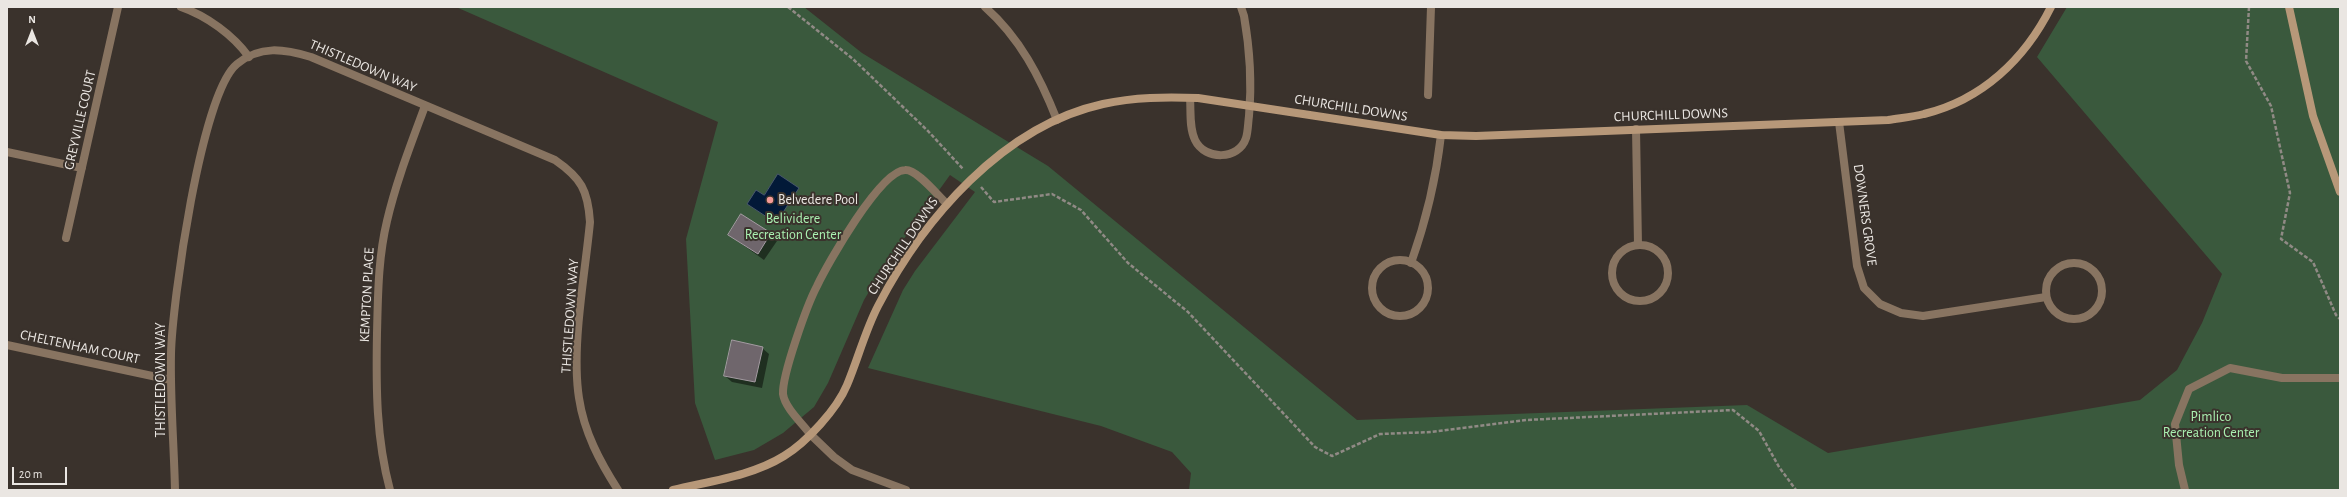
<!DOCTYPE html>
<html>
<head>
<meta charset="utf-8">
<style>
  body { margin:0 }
  #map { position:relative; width:2347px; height:497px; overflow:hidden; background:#3a322c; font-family:"Alegreya Sans",sans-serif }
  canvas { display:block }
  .frame { position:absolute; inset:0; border:8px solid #eae6e2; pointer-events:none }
  .north { position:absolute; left:12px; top:12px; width:40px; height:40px; -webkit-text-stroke:3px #3a322c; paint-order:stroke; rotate:0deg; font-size:11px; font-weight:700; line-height:16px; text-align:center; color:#eae6e2 }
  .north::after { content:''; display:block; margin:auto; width:14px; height:18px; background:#eae6e2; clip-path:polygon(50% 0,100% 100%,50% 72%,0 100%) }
  .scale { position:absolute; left:12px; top:467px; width:55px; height:18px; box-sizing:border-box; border:2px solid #eae6e2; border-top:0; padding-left:5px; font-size:12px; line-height:14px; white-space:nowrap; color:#eae6e2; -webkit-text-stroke:3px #3a322c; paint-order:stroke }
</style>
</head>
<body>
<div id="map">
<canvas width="2347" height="497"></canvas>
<div class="frame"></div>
<div class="north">N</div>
<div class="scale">20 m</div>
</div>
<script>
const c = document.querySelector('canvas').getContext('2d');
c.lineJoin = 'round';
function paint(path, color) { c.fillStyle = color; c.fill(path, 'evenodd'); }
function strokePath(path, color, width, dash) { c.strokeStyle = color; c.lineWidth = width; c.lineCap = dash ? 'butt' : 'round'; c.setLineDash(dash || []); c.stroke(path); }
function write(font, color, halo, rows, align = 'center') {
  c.font = font + ' "Alegreya Sans",sans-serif'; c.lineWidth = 4; c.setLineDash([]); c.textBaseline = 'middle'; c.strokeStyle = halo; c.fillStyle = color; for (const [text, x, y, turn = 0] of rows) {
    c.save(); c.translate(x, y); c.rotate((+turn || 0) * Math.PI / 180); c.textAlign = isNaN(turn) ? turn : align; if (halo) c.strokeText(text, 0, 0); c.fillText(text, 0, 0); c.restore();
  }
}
paint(new Path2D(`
  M456,7H804L862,53L1048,166L1357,420L1747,405L1828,453L2140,400L2177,370L2202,323L2222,274L2037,57L2067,7H2340V490H1189L1191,473L1172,452L1101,426L868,368L903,290L915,271L975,192L950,175L885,265L864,300L828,383L814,407L783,433L754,450L715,460L695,403L686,239L718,122Z`), '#3a593d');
const water = new Path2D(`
  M778,174L799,188L776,223L747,204L756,190L764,195Z`);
paint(water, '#021938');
strokePath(water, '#48566b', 1);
paint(new Path2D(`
  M770,234L777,241L764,260L729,235Z
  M762,348L769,354L762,388L732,382L725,376Z`), '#0007');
const building = new Path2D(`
  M741,214L771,233L758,254L728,235Z
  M732,340L763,347L755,382L724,376Z`);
paint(building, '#6f666c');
strokePath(building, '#a49ba2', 1);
strokePath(new Path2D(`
  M788,7L853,59L928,131L963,169
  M2249,7L2246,61L2271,106L2290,193L2281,239L2313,262L2336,315L2340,319
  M981,187L994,202L1052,194L1081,210L1128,263L1188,312L1315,447L1332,456L1380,434L1431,432L1526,420L1733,410L1759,431L1779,467L1796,490`), '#908a85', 2.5, [4, 2]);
strokePath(new Path2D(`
  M810,434C802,423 785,408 783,394C782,375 807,305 817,286C828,263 880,171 905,170C917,169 938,196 947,204
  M2185,490L2179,465L2175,424L2189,389L2230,368L2282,378H2340`), '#887461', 8);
strokePath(new Path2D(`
  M181,7C207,16 233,35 249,57
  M985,7C1020,38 1040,77 1057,120
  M1428,95L1431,7
  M1190,98C1191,111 1189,128 1195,140C1205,161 1239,160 1246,138C1248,132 1248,123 1249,116C1252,82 1250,50 1244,16L1241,7
  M1839,122L1857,266L1864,288L1880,304L1901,313L1923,316L2046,297
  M1636,129L1638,245
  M7,152L82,168
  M66,238L118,7
  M1612 273a28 28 0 1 1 56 0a28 28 0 1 1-56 0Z
  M1372 288a28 28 0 1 1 56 0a28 28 0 1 1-56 0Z
  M1411,263C1426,221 1436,179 1441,135
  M2046 291a28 28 0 1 1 56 0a28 28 0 1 1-56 0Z
  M7,345L171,380
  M810,434L834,457L852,470L906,490
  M175,490C174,445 170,399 171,354C172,304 201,93 237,64C260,45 284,49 311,57L555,160C581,178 588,190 590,222C585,275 571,347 579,398C584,432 600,462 618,490
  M390,490C376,438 376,387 377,333C378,296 378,258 387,221C396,182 411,144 425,106`), '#887461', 8);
strokePath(new Path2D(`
  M2289,7L2313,116L2340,192
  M673,490C710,481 752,476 784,456C807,442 837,409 847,385C858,359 865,331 878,306C923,219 1003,126 1103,104C1135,97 1165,97 1198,98L1441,135L1476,136L1888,120C1900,118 1913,117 1924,114C1982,100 2025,59 2051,7`), '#b79879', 8);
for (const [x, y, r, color] of [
  [770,200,4,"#f59b98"]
]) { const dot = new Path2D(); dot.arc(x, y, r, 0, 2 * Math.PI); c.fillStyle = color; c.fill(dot); strokePath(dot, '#3a322c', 1.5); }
write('14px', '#eae6e2', '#3a322c', [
  ["THISTLEDOWN WAY",363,66,23],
  ["CHURCHILL DOWNS",1351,108,9],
  ["CHURCHILL DOWNS",1671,115,-2],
  ["GREYVILLE COURT",80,120,-77],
  ["DOWNERS GROVE",1865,215,82],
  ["CHURCHILL DOWNS",903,246,-56],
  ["KEMPTON PLACE",367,295,-87],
  ["THISTLEDOWN WAY",570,316,-86],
  ["CHELTENHAM COURT",80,347,12],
  ["THISTLEDOWN WAY",161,380,-90]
]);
write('14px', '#eae6e2', '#3a322c', [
  ["Belvedere Pool",778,200]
], 'left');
write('14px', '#aaf1b1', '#3a322c', [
  ["Belividere",793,219],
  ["Recreation Center",793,235],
  ["Pimlico",2211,417],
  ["Recreation Center",2211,433]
]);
</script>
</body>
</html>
